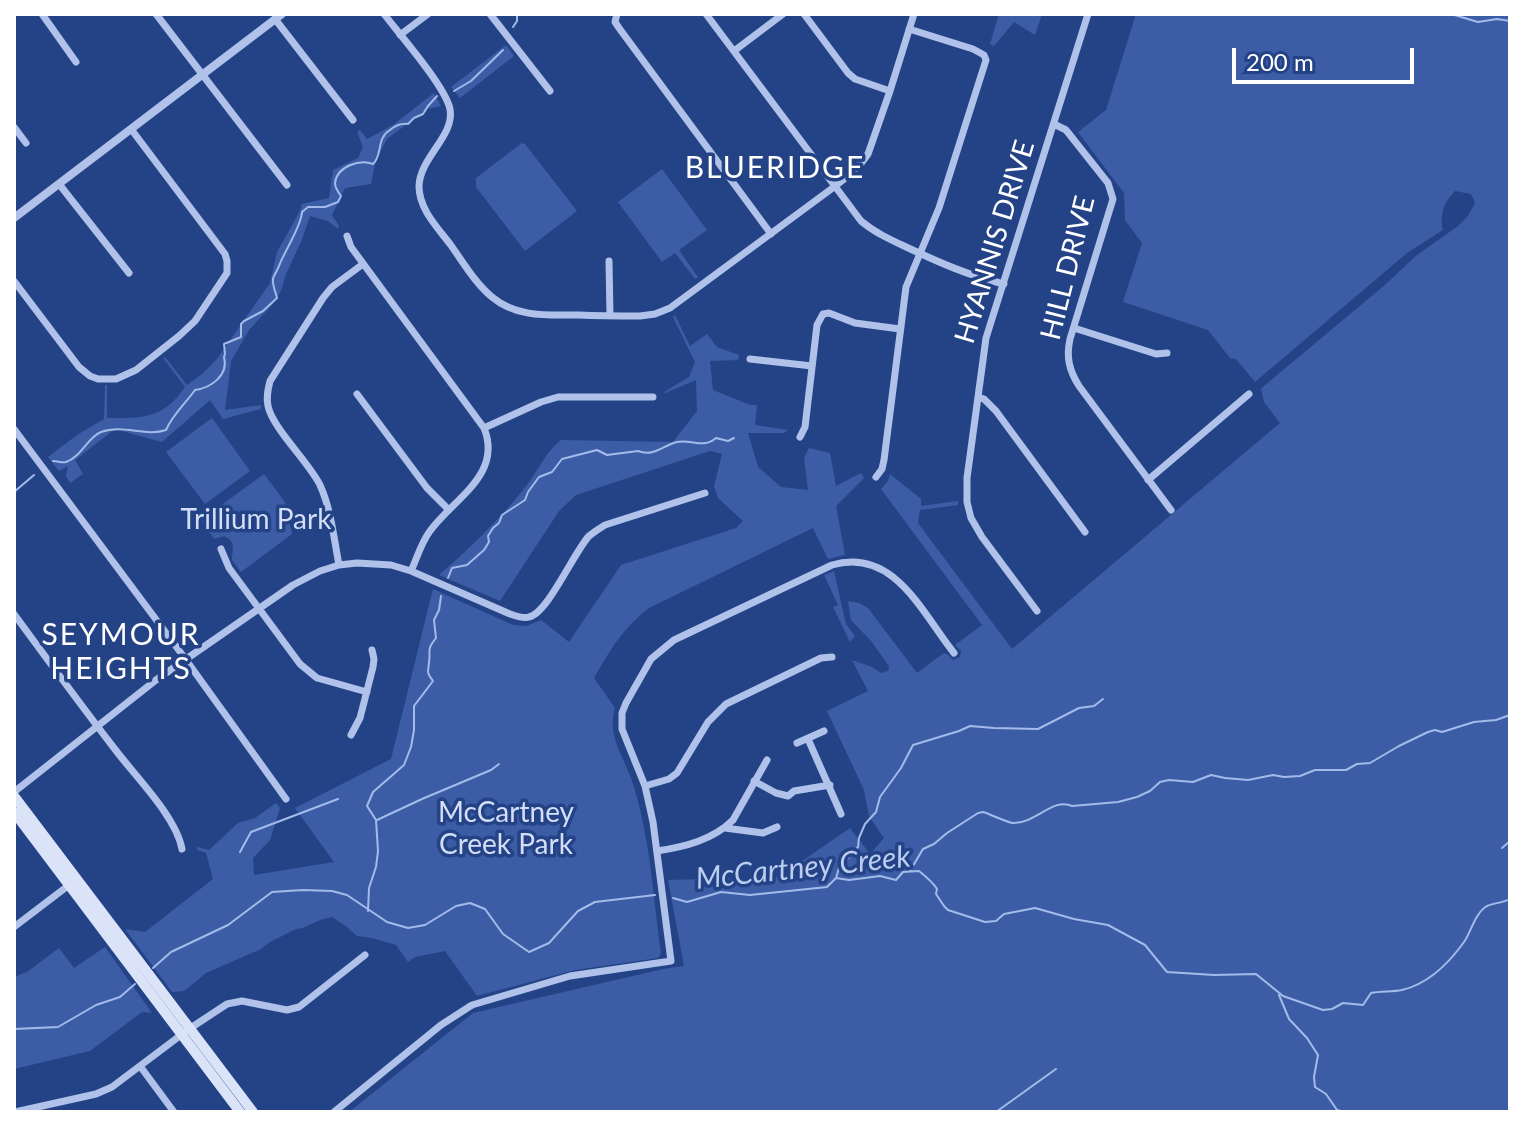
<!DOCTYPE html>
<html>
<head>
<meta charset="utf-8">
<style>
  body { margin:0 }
  #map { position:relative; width:1524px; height:1126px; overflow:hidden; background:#244387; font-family:Lato,sans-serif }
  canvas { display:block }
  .frame { position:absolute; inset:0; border:16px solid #fff; pointer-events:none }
  .scale { position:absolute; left:1232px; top:48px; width:182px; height:36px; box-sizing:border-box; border:4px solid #fff; border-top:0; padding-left:10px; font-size:24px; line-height:28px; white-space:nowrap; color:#fff; -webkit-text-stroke:6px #244387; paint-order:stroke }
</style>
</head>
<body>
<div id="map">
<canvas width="1524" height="1126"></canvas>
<div class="frame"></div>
<div class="scale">200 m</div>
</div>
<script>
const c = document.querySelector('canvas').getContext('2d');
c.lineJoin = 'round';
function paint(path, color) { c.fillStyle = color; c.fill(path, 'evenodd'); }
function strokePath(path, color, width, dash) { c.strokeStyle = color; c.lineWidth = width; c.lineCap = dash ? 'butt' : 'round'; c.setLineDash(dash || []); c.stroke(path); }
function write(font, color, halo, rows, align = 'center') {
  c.font = font + ' Lato,sans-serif'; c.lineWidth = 7; c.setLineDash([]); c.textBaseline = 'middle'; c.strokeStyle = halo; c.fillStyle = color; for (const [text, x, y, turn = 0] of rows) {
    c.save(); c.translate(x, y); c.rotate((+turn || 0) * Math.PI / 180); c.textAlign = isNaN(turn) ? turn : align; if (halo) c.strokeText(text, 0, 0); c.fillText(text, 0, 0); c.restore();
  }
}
paint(new Path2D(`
  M999,14H1042L1035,35L1014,22L994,46L990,44Z
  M1136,14H1510V1112H349L473,1013L663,969L684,966L668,880L779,877L850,828L870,854L884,838L869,816L864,790L827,711L868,691L852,660L872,667L881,673L888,671L889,666L871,641L851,620L848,601L859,603L868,608L917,673L944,653L947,654L953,660L960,657L961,651L955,645L982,625L881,489L888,481L890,474L921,499V506L958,501V505L920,510L918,523L1012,649L1280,423L1264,402L1261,389L1264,386L1386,284L1417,255L1458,226L1468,216L1475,203L1471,194L1455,191C1444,202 1439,215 1443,230L1407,253L1255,382L1236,359L1230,358L1208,330L1123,302L1142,243L1125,220L1124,193L1078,132L1106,110Z
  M506,45L514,56L460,98L451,87Z
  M434,93L441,106L427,109L387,139L376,160L371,184L345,188L332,215L339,226L338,229L328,221L310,216L301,242L286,274L281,291L272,305L249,330L231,361L225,410L261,405V409L223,419L210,400L162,442L115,429L75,460L83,474L70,483L66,476L68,466L59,471L48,457L77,435L104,419L105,385H107V418C144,418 163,419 185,387L163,358L165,357L187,385L202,374L217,359L270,283L277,252L300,211L302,204L329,198L333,170L358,158L363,147L357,132L360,130L367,139L393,125Z
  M522,143L525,144L577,211L525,251L476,187V178Z
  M662,169L707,230L679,250L698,277L695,279L675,253L662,262L618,202Z
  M675,315L690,346L707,334L717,347L739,355L738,360L710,361L713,390L750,405H757L755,425L788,430L784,433H748L758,467L781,487L808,490L804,458L809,448L830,453L836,486L861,473L864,478L836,506L845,555L828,559L813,528L649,608C622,629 611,649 594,678L615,708C607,734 622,754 631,778C650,834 653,896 661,954L658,958L575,970L477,996L445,951L415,957L408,962L396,945L372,938L357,936L347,927L332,917L320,920L303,928L296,929L270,942L261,949L206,973L184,991L172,992L125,929L145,932L213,879L206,853L197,850V847L209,850L238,823L255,818L276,803L280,808L270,840L253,858L254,875L334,862L295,808L391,759L433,589L513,625L526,626L541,620L569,642L621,565L736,528L743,521L718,498L714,486L722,454L710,451L576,495L559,511L500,601L439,575C467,551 500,519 523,490C537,474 544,453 561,440L673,442L697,411L696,380L665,393L664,392L689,377L695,362L673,317Z
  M212,418L250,471L205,504L166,452Z
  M264,474L287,505L292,534L241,572L232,560C232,549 237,542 224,536L214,539L201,520Z
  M834,571L846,624L855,636L850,642L833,607L838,605L824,575Z
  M105,947L152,1013L142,1012L90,1051L14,1069V977L27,972L59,948L74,968Z`), '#3c5da6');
strokePath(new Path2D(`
  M1451,14L1478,22L1497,19L1510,21
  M513,27L517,21V14
  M454,91L471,81L503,50
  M53,461C58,461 62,463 66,462C81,457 88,437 101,432C123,424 146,437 166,430C173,414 185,404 195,390C210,388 229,376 224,357L225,354L224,344L241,337V324L244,321L263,311L277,298C276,293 272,285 273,279C273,277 278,269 279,266C284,252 302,225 302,212L308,207H325L338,202L341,196C338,192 335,188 335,183C337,166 360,159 373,164C383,155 376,138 390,130C396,125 401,123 408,124L414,118L423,114L428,106L437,96
  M14,492L34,475
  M448,578L452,568L467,565L484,550L489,542L488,536L493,528L499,523L502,515L525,500L528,492L539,477L552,472L562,459L597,450L607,455L638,451C654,457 662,446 677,442C692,439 703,449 716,438L728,441L734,438
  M377,820L422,799L491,770L499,764
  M1502,848L1510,841
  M240,852L251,832L338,799
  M910,871L923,849L934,844L947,833L978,813L983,812C990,814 1008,823 1013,823C1035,824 1053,797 1072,806L1118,802L1137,797L1150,791L1160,782L1169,780L1193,782L1211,775L1225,778L1248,780L1273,775L1284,777L1300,776L1315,770H1346L1357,764L1370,763L1399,746L1428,732L1435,730L1442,732L1474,722L1496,720L1510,715
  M836,878L839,868L858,847L859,838L865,824L876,812L880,797L901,768L913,745L959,731L970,726L994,728L1038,729L1079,708L1094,706L1103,699
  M673,898L687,902L721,892L750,895L827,887L836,878L849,880L880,876L896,880L903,872L919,871C924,875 934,884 937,889L936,894L944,906L948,910L985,922L996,921L1004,914L1035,908L1074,919L1108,925L1145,945L1167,972L1214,975L1256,974L1283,996L1323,1010L1332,1009L1343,1003L1363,1005L1371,993C1381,991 1392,992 1402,990C1428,984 1449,963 1464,942C1471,932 1475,913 1487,906C1493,903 1503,903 1510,899
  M368,911L369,888L376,867L378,851L376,820L367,806L373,792L404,765L411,747L414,730V706L433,681C426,671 428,673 429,663C431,648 426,651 436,638L434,620L439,610L441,596
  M153,968L171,952L228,925L272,892L303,890L332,891L347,895L387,922L408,928L425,925L456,906L470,903L485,909L503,934L529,952L549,943L578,911L595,902L655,895
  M1279,995L1289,1019L1307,1038L1318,1055L1314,1077L1315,1087L1326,1094L1337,1110L1345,1112
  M14,1029L58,1027L96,1005L120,997L135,984
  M996,1112L1056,1069
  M1357,1112H1372`), '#a4bbea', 2);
strokePath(new Path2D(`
  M42,14L76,62
  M156,14L287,185
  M384,14C400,35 445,86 450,109C455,136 420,157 419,186C419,209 437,227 450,244C463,262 475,283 492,297C517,318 548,315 579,315C600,316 620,316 640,316L655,314L670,308L834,187C847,177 859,168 868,154L890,91L914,14
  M490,14L550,91
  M617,14L615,22L619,28L771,234
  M706,14L861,221C874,232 889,239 904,246C936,261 969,276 1004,284
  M804,14L848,73L855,79L890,91
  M275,19L353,120
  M400,35L428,14
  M734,51L783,14
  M1054,124L1066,130L1108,183L1113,199L1070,339C1066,357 1069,370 1079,386L1171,510
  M14,127L26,143
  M59,184L129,273
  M347,236L351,247L484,428C503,475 453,499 430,531C421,543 417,558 411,571
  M609,261L610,316
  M14,281L79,367L90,376L98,379H116L136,370L179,336L195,321L227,273V261L225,254L131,129
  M1074,328L1156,354L1167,353
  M750,359L812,366
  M357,394L427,488L449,510
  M978,397L984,399L996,411L1085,532
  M484,428L541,402L558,397H653
  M14,429L181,653L286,799
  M800,437L805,427L817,325L823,314L829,313L855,323L900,329
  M876,477L882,469L884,460L906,287L939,208L986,60L984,55L973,49L909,29
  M1148,480L1249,394
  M221,549L229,568L300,664L317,678L367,692
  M339,565C334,539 331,509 320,485C308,461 273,429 268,406C266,397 268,389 270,381L323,298L332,287L363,264
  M1037,611L982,537L971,518L967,502V478L986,338L1088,14
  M14,614C47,659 80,704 114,748C134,775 176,816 182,849
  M351,735L360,718L373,667L374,659L372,650
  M808,739L841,814
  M797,743L824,731
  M754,781L776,793L788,796L794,791L830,785
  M645,786L669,779L677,773L708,722L726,704L821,658L832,657
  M14,792L156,680L293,585L320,571L339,565L357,563L391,565L411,571L510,614C516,616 523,619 529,617C548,613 574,552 589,536C594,532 600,528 605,525L705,493
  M725,828L763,833L777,827
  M657,851C684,847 713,840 733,820L767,760
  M14,927L73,882
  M140,1066L174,1112
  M15,1112L96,1094L112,1087L189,1029L227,1004L242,1001L287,1010L299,1007L365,955
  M334,1112L441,1025L472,1005L570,976L671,961L653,822L645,786L622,729V713L626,703L651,659L674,640L832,565C894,547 922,613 954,653`), '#b0c2e9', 7);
strokePath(new Path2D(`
  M14,218L282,14`), '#b0c2e9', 8);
strokePath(new Path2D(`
  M14,796L253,1112
  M14,812L240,1112`), '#dae3f8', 10);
write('28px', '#fff', '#244387', [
  ["HYANNIS DRIVE",995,242,-73],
  ["HILL DRIVE",1068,268,-76]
]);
write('28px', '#d4dff7', '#244387', [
  ["Trillium Park",256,520],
  ["McCartney",506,813],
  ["Creek Park",506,845]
]);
c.letterSpacing = '2px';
write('30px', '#fff', '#244387', [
  ["BLUERIDGE",775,168],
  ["SEYMOUR",121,635],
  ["HEIGHTS",121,669]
]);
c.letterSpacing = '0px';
write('italic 30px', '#bccdf0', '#244387', [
  ["McCartney Creek",803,868,-6]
]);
</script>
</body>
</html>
